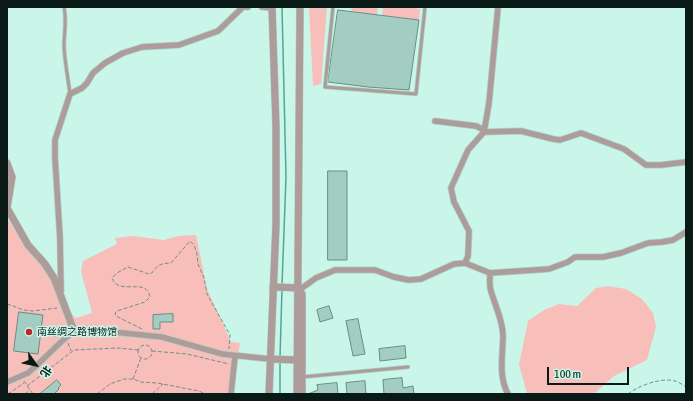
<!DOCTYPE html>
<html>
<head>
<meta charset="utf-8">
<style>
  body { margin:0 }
  #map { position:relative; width:693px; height:401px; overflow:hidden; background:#caf6ea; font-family:"Asap Condensed","Noto Sans SC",sans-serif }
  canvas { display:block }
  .frame { position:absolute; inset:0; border:8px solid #091916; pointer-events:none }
  .north { position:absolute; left:16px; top:345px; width:40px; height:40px; -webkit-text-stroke:3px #caf6ea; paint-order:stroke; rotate:123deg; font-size:11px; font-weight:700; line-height:16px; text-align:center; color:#091916 }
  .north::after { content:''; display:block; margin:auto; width:14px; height:18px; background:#091916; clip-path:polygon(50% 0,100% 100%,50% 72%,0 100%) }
  .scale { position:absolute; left:547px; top:367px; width:82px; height:18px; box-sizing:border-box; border:2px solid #091916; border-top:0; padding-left:5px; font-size:12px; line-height:14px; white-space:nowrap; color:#091916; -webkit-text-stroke:3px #caf6ea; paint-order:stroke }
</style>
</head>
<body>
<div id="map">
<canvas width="693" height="401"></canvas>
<div class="frame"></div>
<div class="north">北</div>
<div class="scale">100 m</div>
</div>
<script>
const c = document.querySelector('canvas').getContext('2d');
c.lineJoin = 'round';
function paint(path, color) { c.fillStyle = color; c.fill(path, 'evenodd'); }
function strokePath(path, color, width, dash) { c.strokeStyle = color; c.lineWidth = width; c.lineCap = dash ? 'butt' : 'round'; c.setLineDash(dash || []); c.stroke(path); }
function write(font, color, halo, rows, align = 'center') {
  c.font = font + ' "Asap Condensed","Noto Sans SC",sans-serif'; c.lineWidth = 3; c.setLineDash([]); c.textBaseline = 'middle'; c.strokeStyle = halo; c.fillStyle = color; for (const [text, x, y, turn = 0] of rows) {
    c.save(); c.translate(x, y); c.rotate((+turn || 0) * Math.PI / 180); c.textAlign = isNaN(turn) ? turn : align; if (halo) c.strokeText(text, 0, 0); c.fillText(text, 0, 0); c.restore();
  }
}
paint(new Path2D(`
  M309,7H327L321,84L313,86Z
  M352,7H378L377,15L351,11Z
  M383,7H404L420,9L419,20L382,15Z
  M7,218L27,249L39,261L50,275L59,302L76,318L92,313L81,271L83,261L117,244L115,238L133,236L164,240L178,236L196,235L207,289L231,342L240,343L233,394H7Z
  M608,286L626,289L642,299L653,313L656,327L647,360L614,376L596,392L588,394H531L527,393L519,365L528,321L544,310L559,304L577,306L596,288Z`), '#f7beba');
strokePath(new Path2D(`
  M282,7L286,177L282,285
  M280,357L282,289
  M280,394V363`), '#50a694', 1.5);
const building = new Path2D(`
  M338,10L419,20L409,90L368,87L328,82Z
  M328,171H347V260H328Z
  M329,306L333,318L320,322L317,310Z
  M19,312L43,315L38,354L14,351Z
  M173,314V322H160V329H153V315Z
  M358,319L365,354L353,356L346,321Z
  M405,346L406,358L380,361L379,349Z
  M402,378L403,388L413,386L414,394H384L383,380Z
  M57,380L61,385L58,388L59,389L54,394H40Z
  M365,381L366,394H347L346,383Z
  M337,383L338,394H308L318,390L317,385Z`);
paint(building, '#a3cdc2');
strokePath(building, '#668e84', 1);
const service = new Path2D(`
  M64,7C67,20 64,34 64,47C65,63 68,78 70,94
  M333,7L325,87L416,94L425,7
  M302,377L408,367`);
const minor = new Path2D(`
  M262,7L272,8
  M435,121L476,126L482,129L484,132L521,131L553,139L560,140L581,133L624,149L646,165H661L686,162
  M465,263L468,256L469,231L454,202L451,188L468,150L484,132L489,103L498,7
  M490,273C490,279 489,286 491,291C495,306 503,320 503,336C503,355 498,376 508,394
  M302,288L316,278L335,270H375L394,277L409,280L421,279L454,264L465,263L490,273L549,269L568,262L575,257H603L621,253L648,243L662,242L673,240L686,232
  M61,291L60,238L55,158V140L70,94L82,88L87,83L93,73L105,63L123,53L142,47L179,45L218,31L243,7H248
  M7,382L28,373L36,366L61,342L74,331L84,329L162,337L222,354L270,359
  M231,394L235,356`);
const tertiary = new Path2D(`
  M7,163L12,177L7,208L28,245L45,264L54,278L74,331
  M273,287L301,288
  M270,359L297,360
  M269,394L276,224V127L272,7
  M297,394L300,7
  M302,394V294`);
strokePath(service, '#abd3c8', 4.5);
strokePath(minor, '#abd3c8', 7);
strokePath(tertiary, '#abd3c8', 8);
strokePath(new Path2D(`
  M7,304L24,310L33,311L57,308
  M142,329L116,316L115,313L117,311L145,302L150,297C146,276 119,297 112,278L117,273L128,267L149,274L152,273C157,265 162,263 171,263L190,241L194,245L197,254L198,264L204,278L207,294L230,335L229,349
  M41,334L59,337
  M68,343L71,351
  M138 352a7 7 0 1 1 14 0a7 7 0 1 1-14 0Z
  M152,351L187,354L229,364
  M133,379L141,358
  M24,381L33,394
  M27,386L74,350L118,348L138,350
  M8,394L24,383
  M25,394L30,390
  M97,394L110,384L124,379H133L141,382L157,383L199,391L205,394
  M152,394L163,384
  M628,394C638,386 661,377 675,381C679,382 683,385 686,387`), '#719088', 1, [4, 2]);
strokePath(service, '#ae9c9b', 3);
strokePath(minor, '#ae9c9b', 5.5);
strokePath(tertiary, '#ae9c9b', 7);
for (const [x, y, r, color] of [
  [29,332,4,"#b8282f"]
]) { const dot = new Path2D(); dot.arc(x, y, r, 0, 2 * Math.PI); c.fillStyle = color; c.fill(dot); strokePath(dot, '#caf6ea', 1.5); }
write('10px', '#091916', '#caf6ea', [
  ["南丝绸之路博物馆",37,332]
], 'left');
</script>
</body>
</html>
